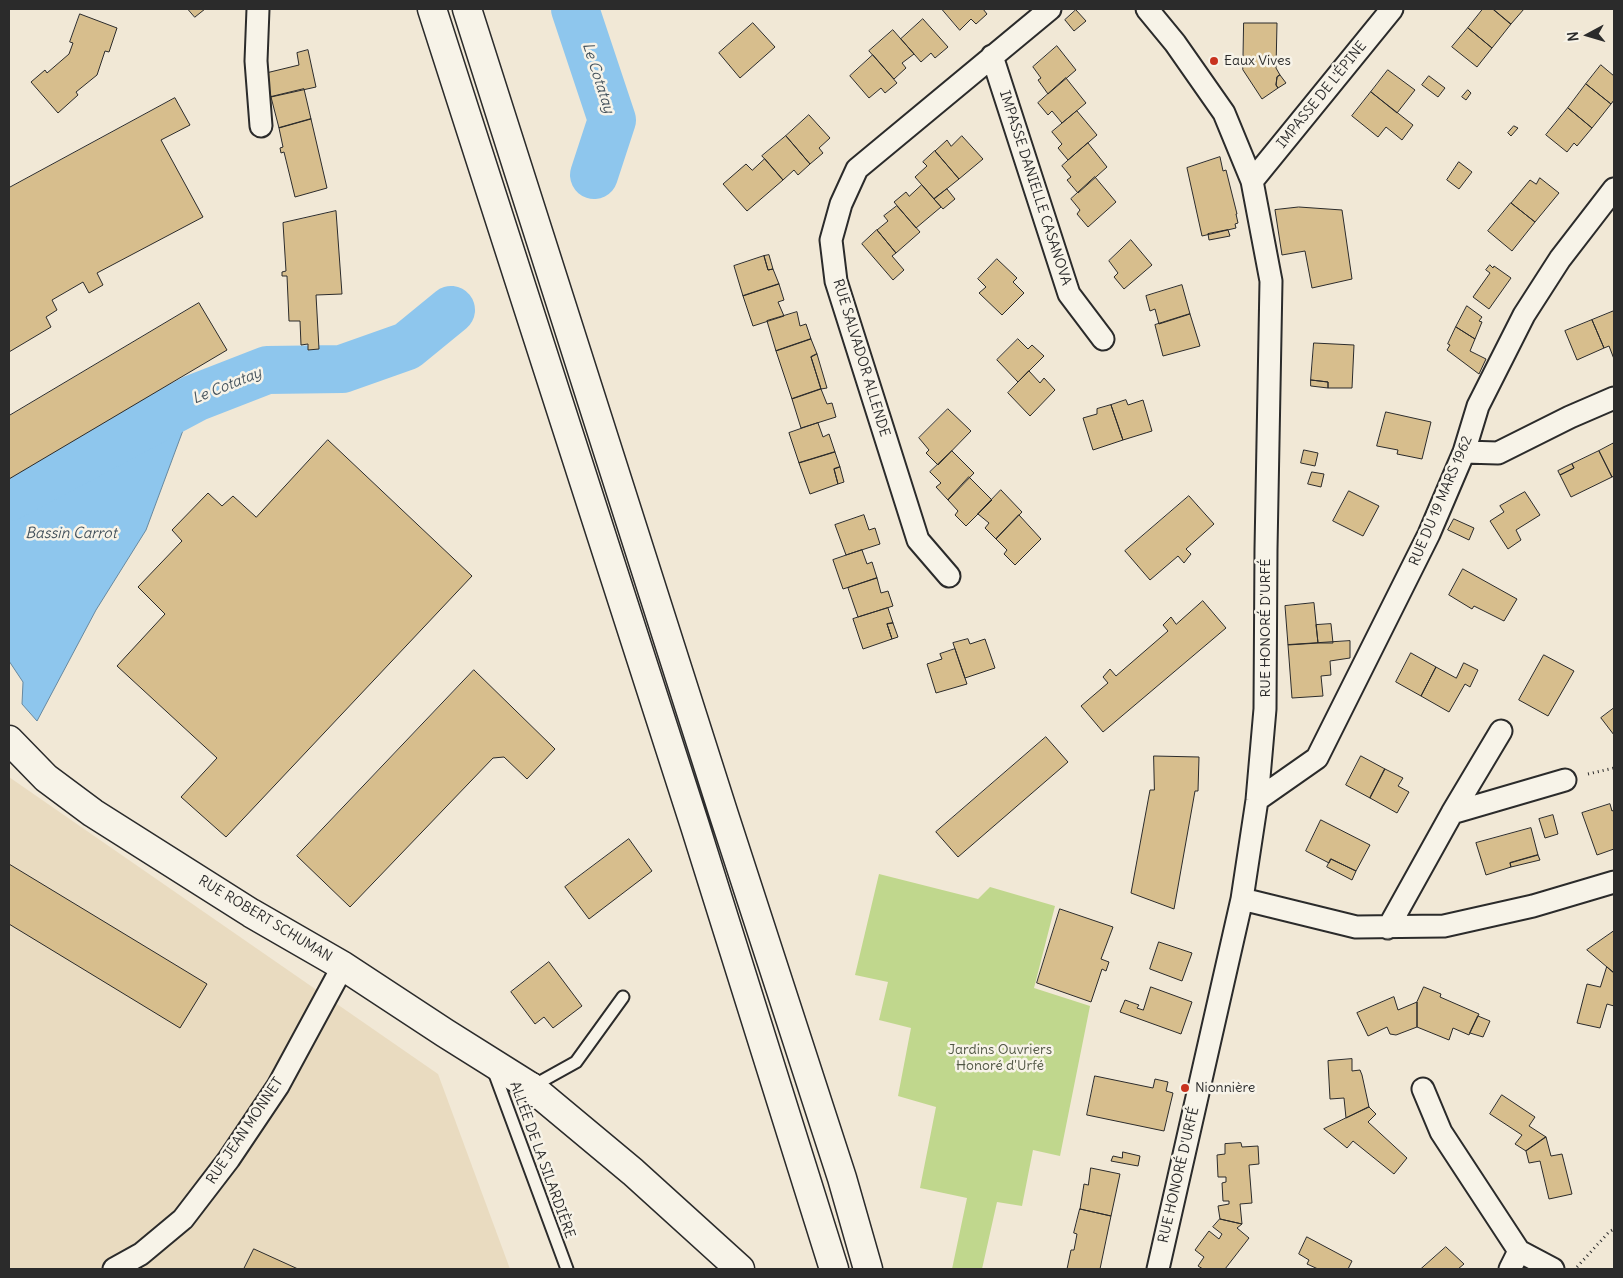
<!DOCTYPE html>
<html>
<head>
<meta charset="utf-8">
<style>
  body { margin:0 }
  #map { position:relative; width:1623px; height:1278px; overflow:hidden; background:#f1e8d6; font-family:Delius,sans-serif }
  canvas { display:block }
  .frame { position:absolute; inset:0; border:10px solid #2b2b2b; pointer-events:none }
  .north { position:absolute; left:1563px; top:10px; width:50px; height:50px; -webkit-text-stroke:4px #f7f3e8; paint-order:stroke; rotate:264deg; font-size:14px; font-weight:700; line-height:20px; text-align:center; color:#2b2b2b }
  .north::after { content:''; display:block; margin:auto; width:18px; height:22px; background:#2b2b2b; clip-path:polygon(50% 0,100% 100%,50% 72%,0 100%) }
</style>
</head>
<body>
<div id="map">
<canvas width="1623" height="1278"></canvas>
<div class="frame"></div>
<div class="north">N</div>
</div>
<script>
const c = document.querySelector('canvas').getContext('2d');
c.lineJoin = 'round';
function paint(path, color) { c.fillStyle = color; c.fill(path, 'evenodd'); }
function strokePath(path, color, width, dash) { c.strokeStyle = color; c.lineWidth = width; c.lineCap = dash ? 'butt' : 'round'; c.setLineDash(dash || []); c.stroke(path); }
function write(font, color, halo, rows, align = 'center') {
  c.font = font + ' Delius,sans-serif'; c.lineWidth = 5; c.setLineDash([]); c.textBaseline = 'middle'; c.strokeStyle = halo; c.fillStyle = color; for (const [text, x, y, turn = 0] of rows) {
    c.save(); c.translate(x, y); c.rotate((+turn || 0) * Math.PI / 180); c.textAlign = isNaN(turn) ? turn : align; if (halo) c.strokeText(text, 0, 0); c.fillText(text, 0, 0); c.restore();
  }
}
paint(new Path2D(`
  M9,777L438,1074L510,1269H9Z`), '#e9dbc0');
paint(new Path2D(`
  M879,874L978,899L990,887L1055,906L1034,988L1090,1006L1060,1156L1033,1150L1022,1206L997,1202L982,1269H952L967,1198L920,1188L936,1107L898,1096L911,1028L879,1020L888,982L855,975Z`), '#c0d78d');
const water = new Path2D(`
  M195,398L146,530L96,610L37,721L22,704L23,682L9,661V497Z`);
paint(water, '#8ec6ed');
strokePath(water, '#66889f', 1);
strokePath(new Path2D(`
  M575,9L612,120L594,175
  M9,497L195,398L267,370L342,369L407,346L451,310`), '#8ec6ed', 48);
const building = new Path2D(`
  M188,9H205L195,17Z
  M942,9H983L987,14L976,24L971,19L960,30Z
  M1483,9H1493L1511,24L1492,48L1468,28Z
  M1493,9H1524L1511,24Z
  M1076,10L1086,21L1074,31L1065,20Z
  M80,14L117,28L109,52L105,51L97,75L76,92L78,95L58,113L31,82L45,70L47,73L69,54L73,43L70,42Z
  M923,19L948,47L935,58L931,53L921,62L901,39Z
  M753,23L775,47L740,78L719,53Z
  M1244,23H1277L1276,68L1280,75L1277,77L1276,85L1278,88L1262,99L1243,70Z
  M1468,28L1492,48L1477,67L1452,47Z
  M893,30L914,54L902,63L906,68L894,79L869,51Z
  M1057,46L1076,70L1048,94L1038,80L1041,78L1033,67Z
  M308,50L316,87L271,97L266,73L299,65L297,53Z
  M873,55L897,83L885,93L881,88L869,98L850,76Z
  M1601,65L1614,76V100L1611,104L1586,84Z
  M1388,70L1415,90L1397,113L1371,92Z
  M1280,75L1286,83L1278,88L1276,85L1277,77Z
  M1429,76L1445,88L1438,97L1422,85Z
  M1066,78L1086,103L1062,123L1052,111L1048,115L1038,103Z
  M1586,84L1611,104L1592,128L1568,108Z
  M304,89L311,119L279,128L271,97Z
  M1468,90L1471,93L1466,100L1462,97Z
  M1371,92L1413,125L1402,140L1386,127L1378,137L1352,116Z
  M175,98L190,125L161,140L203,217L97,273L103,285L89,293L83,282L52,300L57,310L46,317L51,327L9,352V188Z
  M1568,108L1592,128L1577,146L1574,143L1567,152L1546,135Z
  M1077,111L1097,135L1068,160L1058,148L1062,144L1052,132Z
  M809,115L830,138L819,148L823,153L810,164L786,136Z
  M311,119L327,188L295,197L284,152L281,153L280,148L283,147L279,128Z
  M1514,126L1518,128L1511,136L1508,133Z
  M786,136L810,164L798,175L794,170L783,180L762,156Z
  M962,136L983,159L959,179L935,151L947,140L951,146Z
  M1088,143L1107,167L1078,193L1067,180L1071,177L1062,166Z
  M935,151L959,179L934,199L915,177L927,166L923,162Z
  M1220,157L1223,171L1226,170L1237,214H1236L1238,223L1235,224L1236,228L1202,236L1187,168Z
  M765,159L783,180L747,211L723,184L746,164L752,170Z
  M1459,162L1472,172L1459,189L1447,180Z
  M1095,177L1116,202L1088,227L1077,214L1080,210L1071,199Z
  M1540,178L1559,193L1535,222L1511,203L1530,180L1536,184Z
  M922,185L941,207L916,228L894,202L906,192L909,196Z
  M947,189L955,199L943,209L934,199Z
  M1511,203L1535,222L1512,251L1488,231Z
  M897,206L920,232L896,253L877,230L888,221L884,216Z
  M1299,207L1342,210L1352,279L1312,288L1305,251L1282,255L1275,210Z
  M336,211L342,294L316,295L319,349L308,350V344L301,345L300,321H289L287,276H282V272L286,271L283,223Z
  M877,230L896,253L892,256L904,270L893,280L862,244Z
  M1228,230L1230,236L1209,240L1208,234Z
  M1131,240L1152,265L1124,289L1114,277L1118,273L1109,261Z
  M769,255L773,269L768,270L764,256Z
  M764,256L768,270L773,269L779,284L743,296L734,266Z
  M997,259L1017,278L1013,282L1024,293L1002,315L979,293L986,287L978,279Z
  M1490,265L1493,268L1494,266L1511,278L1489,309L1473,297L1490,273L1486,270Z
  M779,284L784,300L778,302L784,316L753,326L743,296Z
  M1182,285L1190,314L1159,324L1155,309L1150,311L1146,296Z
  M199,303L227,350L9,479V416Z
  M1467,306L1482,317L1479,321L1482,322L1475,339L1456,327Z
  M1614,311V359L1609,346L1604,348L1592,320Z
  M797,312L800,326L806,324L811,339L776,351L767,321Z
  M1190,314L1200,346L1163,356L1155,325Z
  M1592,320L1604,348L1577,360L1565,331Z
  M1456,327L1475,339L1470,351L1486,359L1479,374L1447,350L1450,345L1448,344Z
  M811,339L817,354L811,357L821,389L792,399L776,351Z
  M1018,339L1028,349L1032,345L1044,356L1018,382L997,360Z
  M1314,343L1354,345L1352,388H1328V382L1311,380Z
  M817,354L827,388L821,389L811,357Z
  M1029,371L1040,383L1044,378L1055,390L1030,416L1008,393Z
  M1311,380L1328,382V388L1311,386Z
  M821,389L827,404L832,403L836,417L801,428L792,399Z
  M1126,400L1128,405L1143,400L1152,431L1123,440L1111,405Z
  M1111,405L1123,440L1093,450L1083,418L1097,414V409Z
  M948,409L971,431L938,465L926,453L929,450L919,438Z
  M1386,412L1431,422L1422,459L1397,454L1398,450L1377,446Z
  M818,423L823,437L829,434L835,452L799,463L789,433Z
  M328,440L472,576L226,837L181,797L217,758L117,666L165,614L138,587L182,541L172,530L208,493L222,506L233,496L256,517Z
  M1614,443V476L1612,477L1599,451Z
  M1304,450L1318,453L1315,466L1301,463Z
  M952,451L974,473L948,500L936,487L941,483L930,472Z
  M1599,451L1612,477L1571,497L1560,475L1574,468L1572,464Z
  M835,452L840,467L834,469L838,484L810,494L799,463Z
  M1572,464L1574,468L1560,475L1558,471Z
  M840,467L844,482L838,484L834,469Z
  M1312,472L1324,474L1321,487L1308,484Z
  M969,477L992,500L966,526L955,515L958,511L948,500Z
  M1001,490L1022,512L996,539L985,528L989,523L978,514Z
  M1349,491L1379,506L1363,536L1333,521Z
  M1525,492L1540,515L1516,530L1521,540L1508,549L1490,521L1504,512L1500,506Z
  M1189,496L1214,524L1186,549L1191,554L1184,563L1178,556L1150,580L1125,551Z
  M864,515L869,530L875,528L880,544L846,555L835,525Z
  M1019,515L1041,539L1015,565L1004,554L1007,550L996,539Z
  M1454,519L1474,528L1469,540L1448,530Z
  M862,550L867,564L872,562L877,578L843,589L833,560Z
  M1463,569L1517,599L1504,621L1474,606L1472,609L1449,595Z
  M877,578L881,593L888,591L893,606L858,617L848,588Z
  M1203,601L1226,628L1103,732L1081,706L1108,683L1103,677L1110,669L1116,676L1168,631L1163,625L1171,617L1176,624Z
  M1314,603L1318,643L1288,645L1285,606Z
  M888,608L893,623L887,624L892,639L863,649L853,619Z
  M893,623L898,637L892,639L887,624Z
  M1331,624L1333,643H1318L1316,625Z
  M968,639L970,644L985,639L995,668L965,678L953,643Z
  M1350,641V658L1330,661L1331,675L1321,676L1323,696L1292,698L1288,645Z
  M955,649L967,684L936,693L927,664L942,659L940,654Z
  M1411,653L1436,667L1421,696L1396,682Z
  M1544,655L1574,671L1548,716L1519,700Z
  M1464,663L1478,670L1470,687L1465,684L1449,712L1421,696L1436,667L1456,678Z
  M474,670L555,749L527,779L504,757L493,758L350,907L297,856Z
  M1614,708V735L1601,718Z
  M1046,737L1068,762L958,857L936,832Z
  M1154,756L1199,757L1198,791H1195L1174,909L1131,893L1150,790H1154Z
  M1361,756L1385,769L1370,798L1346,785Z
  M1385,769L1403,778L1398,786L1409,792L1397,813L1370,798Z
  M1610,804L1612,811L1614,810V849L1597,855L1582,813Z
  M1553,815L1558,834L1545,838L1539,819Z
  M1321,820L1370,845L1356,871L1331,859L1329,863L1306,851Z
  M1531,828L1538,855L1510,863L1511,867L1486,875L1476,843Z
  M629,839L652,871L589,919L565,887Z
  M1538,855L1540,860L1511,867L1510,863Z
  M1331,859L1356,871L1352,880L1327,867Z
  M9,864L207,984L180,1028L9,924Z
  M1060,909L1113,927L1101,959L1109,962L1106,971L1102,969L1091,1002L1037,983Z
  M1614,931V973L1587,950Z
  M1159,942L1192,953L1182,981L1150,969Z
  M549,962L582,1006L553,1028L544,1017L535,1024L511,992Z
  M1607,967L1614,973V1006L1607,1004L1600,1028L1577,1023L1587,984L1600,987Z
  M1151,987L1192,1002L1181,1034L1120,1012L1125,1000L1139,1005L1137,1008L1143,1010Z
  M1424,987L1441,994L1440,997L1479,1014L1469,1035L1453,1028L1449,1040L1417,1027V1002Z
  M1394,997L1398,1010L1417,1002V1027L1396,1035L1390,1034L1387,1027L1368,1036L1357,1013Z
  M1478,1016L1490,1021L1483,1037L1470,1033Z
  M1352,1059V1071L1360,1070L1362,1075L1369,1107L1346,1118L1344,1098L1330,1099L1328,1061Z
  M1095,1076L1153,1088L1155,1079L1168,1082L1166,1091L1173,1093L1164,1131L1087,1115Z
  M1502,1095L1535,1117L1529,1126L1546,1137L1526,1151L1515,1144L1522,1135L1490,1114Z
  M1369,1107L1376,1114L1368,1122L1407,1158L1394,1174L1353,1141L1347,1148L1324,1129Z
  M1546,1137L1551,1156L1562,1154L1572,1194L1549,1199L1540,1161L1529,1163L1526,1151Z
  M1241,1143L1242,1147L1258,1146L1259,1164L1249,1165L1252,1203L1240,1204L1242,1224L1220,1219L1218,1206L1229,1204V1201H1223L1222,1183L1226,1182V1177H1218L1217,1155L1225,1154V1144Z
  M1123,1152L1140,1156L1138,1166L1111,1161L1113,1156L1122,1158Z
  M1091,1168L1120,1174L1111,1216L1080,1209L1084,1184L1088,1185Z
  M1080,1209L1111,1216L1100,1269H1067L1071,1250H1074L1077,1234L1074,1233Z
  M1220,1219L1242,1224L1237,1228L1249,1238L1225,1269H1203L1198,1266L1204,1257L1195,1250L1209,1231L1219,1239L1222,1234L1213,1227Z
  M1307,1237L1352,1261L1348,1269H1318L1307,1264L1309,1260L1299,1254Z
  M1446,1247L1464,1264L1458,1269H1421Z
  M254,1249L298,1269H244Z`);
paint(building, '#d7be8d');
strokePath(building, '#2b2b2b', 1);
const service = new Path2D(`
  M493,1069L567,1269
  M531,1087L576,1062L623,997`);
const minor = new Path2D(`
  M258,9L256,61L261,126
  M1147,9L1175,43L1224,113L1252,181L1271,281L1266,549L1265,709L1257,800L1242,899L1158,1269
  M992,56L1069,294L1103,339
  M1252,181L1392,9
  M1464,452L1498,453L1570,417L1614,398
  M949,576L918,540L836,281L831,240L841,204L857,169L1050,9
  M1257,800L1317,758L1429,534L1464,452L1478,406L1524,315L1560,259L1614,189
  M1452,813L1565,780
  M1242,899L1356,927L1444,926L1533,906L1614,882
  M1388,928L1452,813L1501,731
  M1423,1089L1441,1132L1519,1251L1510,1269
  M1519,1251L1553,1269
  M114,1269L141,1254L183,1219L229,1159L278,1086L343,966`);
const secondary = new Path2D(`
  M9,740L46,778L93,813L251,913L343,966L445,1033L531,1087`);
const trunk = new Path2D(`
  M432,9L695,826L834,1269
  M467,9L724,815L842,1178L868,1269
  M531,1087L633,1172L740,1269`);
strokePath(service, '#2b2b2b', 15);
strokePath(minor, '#2b2b2b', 25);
strokePath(secondary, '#2b2b2b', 31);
strokePath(trunk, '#2b2b2b', 31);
strokePath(new Path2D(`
  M1588,774L1614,768
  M1577,1267L1609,1232L1614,1229`), '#2b2b2b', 3, [1, 4]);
strokePath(service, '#f7f3e8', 11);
strokePath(minor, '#f7f3e8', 21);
strokePath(secondary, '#f7f3e8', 28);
strokePath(trunk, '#f7f3e8', 28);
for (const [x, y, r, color] of [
  [1214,61,5,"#c8321e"],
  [1185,1088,5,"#c8321e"]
]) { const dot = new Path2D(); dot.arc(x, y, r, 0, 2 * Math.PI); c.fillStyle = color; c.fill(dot); strokePath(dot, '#f7f3e8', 2); }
write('14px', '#2b2b2b', '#f7f3e8', [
  ["Eaux Vives",1224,61],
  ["Nionnière",1195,1088]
], 'left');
write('14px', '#2b2b2b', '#f7f3e8', [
  ["IMPASSE DE L'ÉPINE",1322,95,-51],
  ["IMPASSE DANIELLE CASANOVA",1035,188,72],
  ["RUE SALVADOR ALLENDE",861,358,73],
  ["RUE DU 19 MARS 1962",1441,501,-67],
  ["RUE HONORÉ D'URFÉ",1266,628,-90],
  ["RUE ROBERT SCHUMAN",265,919,31],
  ["RUE JEAN MONNET",245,1131,-56],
  ["ALLÉE DE LA SILARDIÈRE",542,1160,70],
  ["RUE HONORÉ D'URFÉ",1179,1175,-77]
]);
write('14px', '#505644', '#f7f3e8', [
  ["Jardins Ouvriers",1000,1050],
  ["Honoré d'Urfé",1000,1066]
]);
write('italic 15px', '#44525c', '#f7f3e8', [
  ["Le Cotatay",598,78,72],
  ["Le Cotatay",227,386,-22],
  ["Bassin Carrot",71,534]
]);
</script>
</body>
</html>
